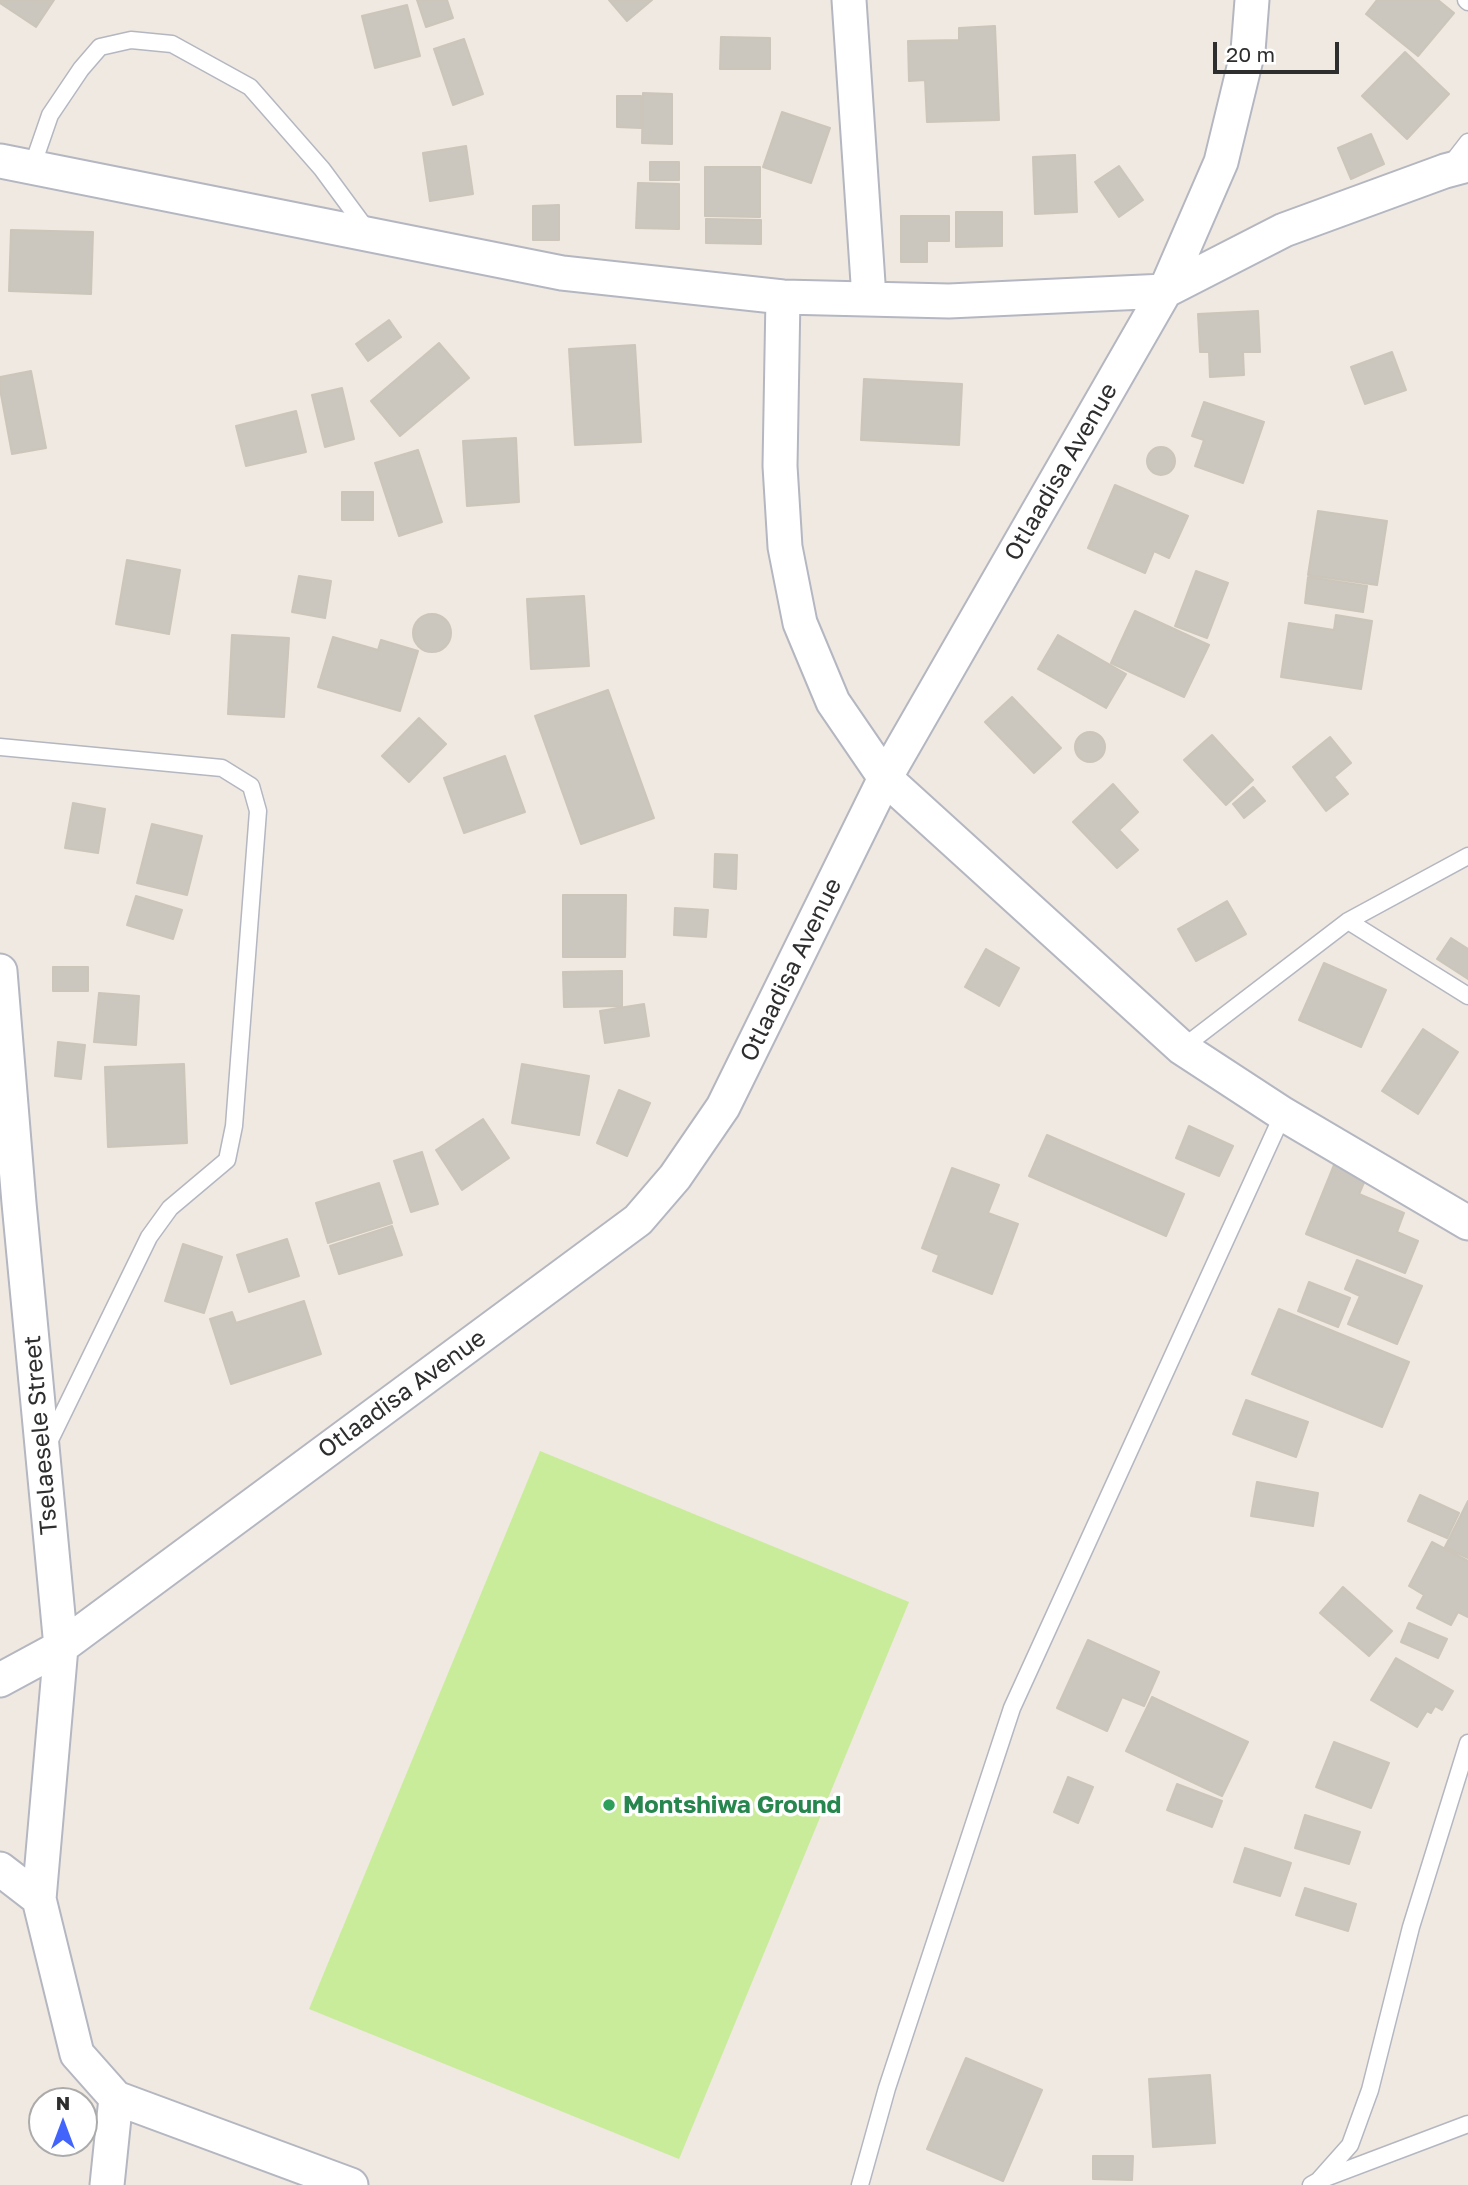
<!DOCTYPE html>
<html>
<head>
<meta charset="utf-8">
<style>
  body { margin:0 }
  #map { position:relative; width:1468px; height:2185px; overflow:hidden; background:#efe9e1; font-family:"Golos Text",sans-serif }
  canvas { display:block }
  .north { position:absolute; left:28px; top:2087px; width:70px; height:70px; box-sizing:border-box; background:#fff; border:2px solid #ababab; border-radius:50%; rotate:0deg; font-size:19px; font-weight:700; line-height:28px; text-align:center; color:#2e2e2e }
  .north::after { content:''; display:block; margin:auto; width:24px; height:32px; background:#4264fb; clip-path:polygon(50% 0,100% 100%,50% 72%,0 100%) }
  .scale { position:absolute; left:1213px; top:42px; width:126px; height:32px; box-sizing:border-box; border:4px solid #2e2e2e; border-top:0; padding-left:9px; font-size:21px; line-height:24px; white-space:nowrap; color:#2e2e2e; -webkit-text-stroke:5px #fff; paint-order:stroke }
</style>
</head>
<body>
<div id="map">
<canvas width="1468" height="2185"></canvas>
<div class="north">N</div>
<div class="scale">20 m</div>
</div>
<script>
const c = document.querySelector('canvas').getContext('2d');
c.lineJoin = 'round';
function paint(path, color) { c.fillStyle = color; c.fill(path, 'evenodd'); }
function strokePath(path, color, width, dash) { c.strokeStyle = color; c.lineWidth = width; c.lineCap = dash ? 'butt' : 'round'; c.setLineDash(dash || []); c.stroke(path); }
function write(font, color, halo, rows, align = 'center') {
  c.font = font + ' "Golos Text",sans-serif'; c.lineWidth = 7; c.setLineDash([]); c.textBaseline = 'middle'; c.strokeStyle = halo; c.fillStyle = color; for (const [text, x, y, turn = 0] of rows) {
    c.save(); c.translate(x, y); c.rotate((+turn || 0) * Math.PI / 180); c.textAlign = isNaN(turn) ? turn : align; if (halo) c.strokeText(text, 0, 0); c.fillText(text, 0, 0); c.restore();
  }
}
paint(new Path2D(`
  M540,1451L909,1602L679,2159L309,2009Z`), '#c9ec9a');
const building = new Path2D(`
  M0,0H54L36,27L0,3Z
  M417,0H447L453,18L426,27Z
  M609,0H652L627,21Z
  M1377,0H1438L1454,13L1418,56L1366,14Z
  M407,5L420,56L375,68L362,16Z
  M995,26L999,120L927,122L925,80L909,81L908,41L959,40V28Z
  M721,37L770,38V69H720Z
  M464,39L483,94L453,105L434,49Z
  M1405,52L1449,94L1407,139L1362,96Z
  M643,93L672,94V144L642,143Z
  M617,96H641V128L617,127Z
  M782,112L830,128L811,183L763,167Z
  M1371,134L1384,164L1351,179L1338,148Z
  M466,146L473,194L430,201L423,153Z
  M1075,155L1077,212L1035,214L1033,157Z
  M650,162H679V180H650Z
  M1119,166L1143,200L1119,217L1095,182Z
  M705,167H760V217L705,216Z
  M638,183L679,184V229L636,228Z
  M559,205V240H533V206Z
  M956,212H1002V246L956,247Z
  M901,216H949V241H927V262H901Z
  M706,219L761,220V244L706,243Z
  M11,230L93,232L91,294L9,291Z
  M1258,311L1260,352H1243L1244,375L1210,377L1209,352H1200L1198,314Z
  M389,320L401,337L368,361L356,344Z
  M439,343L469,378L400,436L371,401Z
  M635,345L641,442L575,445L569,349Z
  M1392,352L1406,390L1365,404L1351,367Z
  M31,371L46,448L12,454L0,389V377Z
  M864,379L962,384L959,445L861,440Z
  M342,388L354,439L325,447L312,395Z
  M1204,402L1264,422L1243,483L1195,466L1204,440L1192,436Z
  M296,411L306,452L246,466L236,426Z
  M516,438L519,502L467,506L463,441Z
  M1147 461a14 14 0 1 1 28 0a14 14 0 1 1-28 0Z
  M418,450L442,522L399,536L375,463Z
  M1115,485L1188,516L1169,558L1154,551L1145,573L1088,548Z
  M342,492H373V520H342Z
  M1318,511L1387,521L1377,585L1308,575Z
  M127,560L180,570L169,634L116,624Z
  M1196,571L1228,583L1207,638L1175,626Z
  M299,576L331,581L325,618L292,612Z
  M1308,577L1367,586L1363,612L1305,603Z
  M584,596L589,666L531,669L527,599Z
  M1135,611L1209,645L1184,697L1111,663Z
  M413 633a19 19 0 1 1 38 0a19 19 0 1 1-38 0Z
  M1336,615L1372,621L1361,689L1281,677L1289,623L1334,630Z
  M232,635L289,638L284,717L228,714Z
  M1058,635L1126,674L1106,708L1038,669Z
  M333,637L378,650L381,640L418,651L400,711L318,687Z
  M608,690L654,818L581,844L535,716Z
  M1012,697L1061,748L1034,773L985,722Z
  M419,718L446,744L409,782L382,756Z
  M1075 747a15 15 0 1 1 30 0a15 15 0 1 1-30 0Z
  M1212,735L1253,780L1226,805L1184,760Z
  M1330,737L1351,763L1334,777L1348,794L1326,811L1293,767Z
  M505,756L525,812L464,833L444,778Z
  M1113,784L1138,812L1119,830L1138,850L1117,868L1073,822Z
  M1253,787L1265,801L1244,818L1233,804Z
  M73,803L105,809L98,853L65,848Z
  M152,824L202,836L187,895L137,883Z
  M715,854L737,855L736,889L714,887Z
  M563,895H626L625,957H563Z
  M136,896L182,910L173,939L127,925Z
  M1227,901L1246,934L1196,961L1178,929Z
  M675,908L708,910L706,937L674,935Z
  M1451,938L1468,949V979L1437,959Z
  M986,949L1019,968L999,1006L965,987Z
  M1324,963L1386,990L1361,1047L1299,1020Z
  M53,967H88V991H53Z
  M622,971V1006L564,1007L563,972Z
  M99,993L139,996L136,1045L94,1042Z
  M644,1004L649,1036L605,1043L600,1011Z
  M1423,1029L1458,1052L1418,1114L1382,1091Z
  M58,1042L85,1045L81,1079L55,1076Z
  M184,1064L187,1143L108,1147L105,1067Z
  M522,1064L589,1076L579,1135L512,1123Z
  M619,1090L650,1103L627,1156L597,1143Z
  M483,1119L509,1158L462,1190L436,1150Z
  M1189,1126L1233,1146L1219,1176L1176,1158Z
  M1047,1135L1184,1194L1166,1236L1029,1176Z
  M422,1152L438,1204L411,1212L394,1161Z
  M1334,1165L1366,1178L1359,1194L1404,1213L1397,1232L1418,1241L1405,1273L1306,1234Z
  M952,1168L999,1185L988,1213L1018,1224L992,1294L933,1271L939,1255L922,1248Z
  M379,1183L392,1223L328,1243L316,1203Z
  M392,1226L402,1255L339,1274L330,1246Z
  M287,1239L299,1276L249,1292L237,1255Z
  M183,1244L222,1257L204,1313L165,1301Z
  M1357,1260L1422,1286L1397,1344L1348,1324L1360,1296L1345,1289Z
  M1309,1282L1350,1298L1338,1327L1298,1311Z
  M304,1301L321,1354L231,1384L210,1319L232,1312L236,1323Z
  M1279,1309L1409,1362L1382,1427L1252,1374Z
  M1246,1400L1308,1422L1296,1457L1233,1434Z
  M1257,1482L1318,1493L1313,1526L1251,1516Z
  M1420,1495L1459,1513L1447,1538L1408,1521Z
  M1468,1501V1558L1445,1547Z
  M1432,1542L1468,1561V1617L1458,1612L1451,1625L1417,1608L1424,1595L1409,1586Z
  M1343,1587L1392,1631L1369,1656L1320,1613Z
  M1409,1623L1447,1639L1438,1658L1401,1642Z
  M1088,1640L1159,1672L1144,1706L1122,1697L1107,1731L1057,1708Z
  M1396,1658L1453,1691L1442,1710L1435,1706L1431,1713L1427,1711L1417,1727L1371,1700Z
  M1152,1697L1248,1742L1222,1796L1126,1751Z
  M1334,1742L1389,1763L1371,1808L1316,1787Z
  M1068,1777L1093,1787L1078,1823L1054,1812Z
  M1177,1784L1222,1801L1212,1827L1167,1810Z
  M1305,1815L1360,1832L1349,1864L1295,1848Z
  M1245,1848L1291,1863L1280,1896L1234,1882Z
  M1305,1888L1356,1904L1348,1931L1296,1915Z
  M966,2058L1042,2090L1003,2181L927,2149Z
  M1210,2075L1215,2143L1153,2147L1149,2079Z
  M1093,2156H1133L1132,2180L1093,2179Z`);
paint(building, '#cbc7bf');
strokePath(building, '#cbc5ba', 2);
const service = new Path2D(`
  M1466,0L1468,2
  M1451,164L1468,142
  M32,167L50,115L81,69L100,47L131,40L172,44L250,87L322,169L367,230
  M0,747L222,768L251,786L258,811L234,1126L227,1160L170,1208L149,1237L48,1444
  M1348,921L1468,996
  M1182,1048L1348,921L1468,856
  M1320,2180L1468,2124
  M860,2185L887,2088L1012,1708L1283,1114
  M1311,2185L1318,2181L1350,2145L1370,2090L1411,1927L1468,1743`);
const minor = new Path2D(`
  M849,0L869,298
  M0,161L562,273L783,297L949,301L1165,291L1284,230L1445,171L1468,165
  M783,297L780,466L785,547L800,623L833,702L885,778L1182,1048L1283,1114L1468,1223
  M0,971L19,1203L61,1647L39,1899
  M0,1680L61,1647L638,1220L675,1177L723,1107L885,778L1165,291L1221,162L1248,51L1252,0
  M0,1869L39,1899L77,2054L116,2098L351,2185
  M107,2185L116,2098`);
strokePath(service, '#b4b7c1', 19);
strokePath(minor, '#b4b7c1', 37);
strokePath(service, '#fff', 16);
strokePath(minor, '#fff', 33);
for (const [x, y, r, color] of [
  [609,1805,7,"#2e9e5b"]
]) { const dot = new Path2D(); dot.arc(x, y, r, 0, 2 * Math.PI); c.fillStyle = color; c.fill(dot); strokePath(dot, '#fff', 2.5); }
write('24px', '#2e2e2e', '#fff', [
  ["Otlaadisa Avenue",1061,472,-60],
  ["Otlaadisa Avenue",791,970,-64],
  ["Otlaadisa Avenue",402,1394,-36],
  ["Tselaesele Street",41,1435,-95]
]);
write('bold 24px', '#27864d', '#fff', [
  ["Montshiwa Ground",623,1805]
], 'left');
</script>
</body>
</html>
